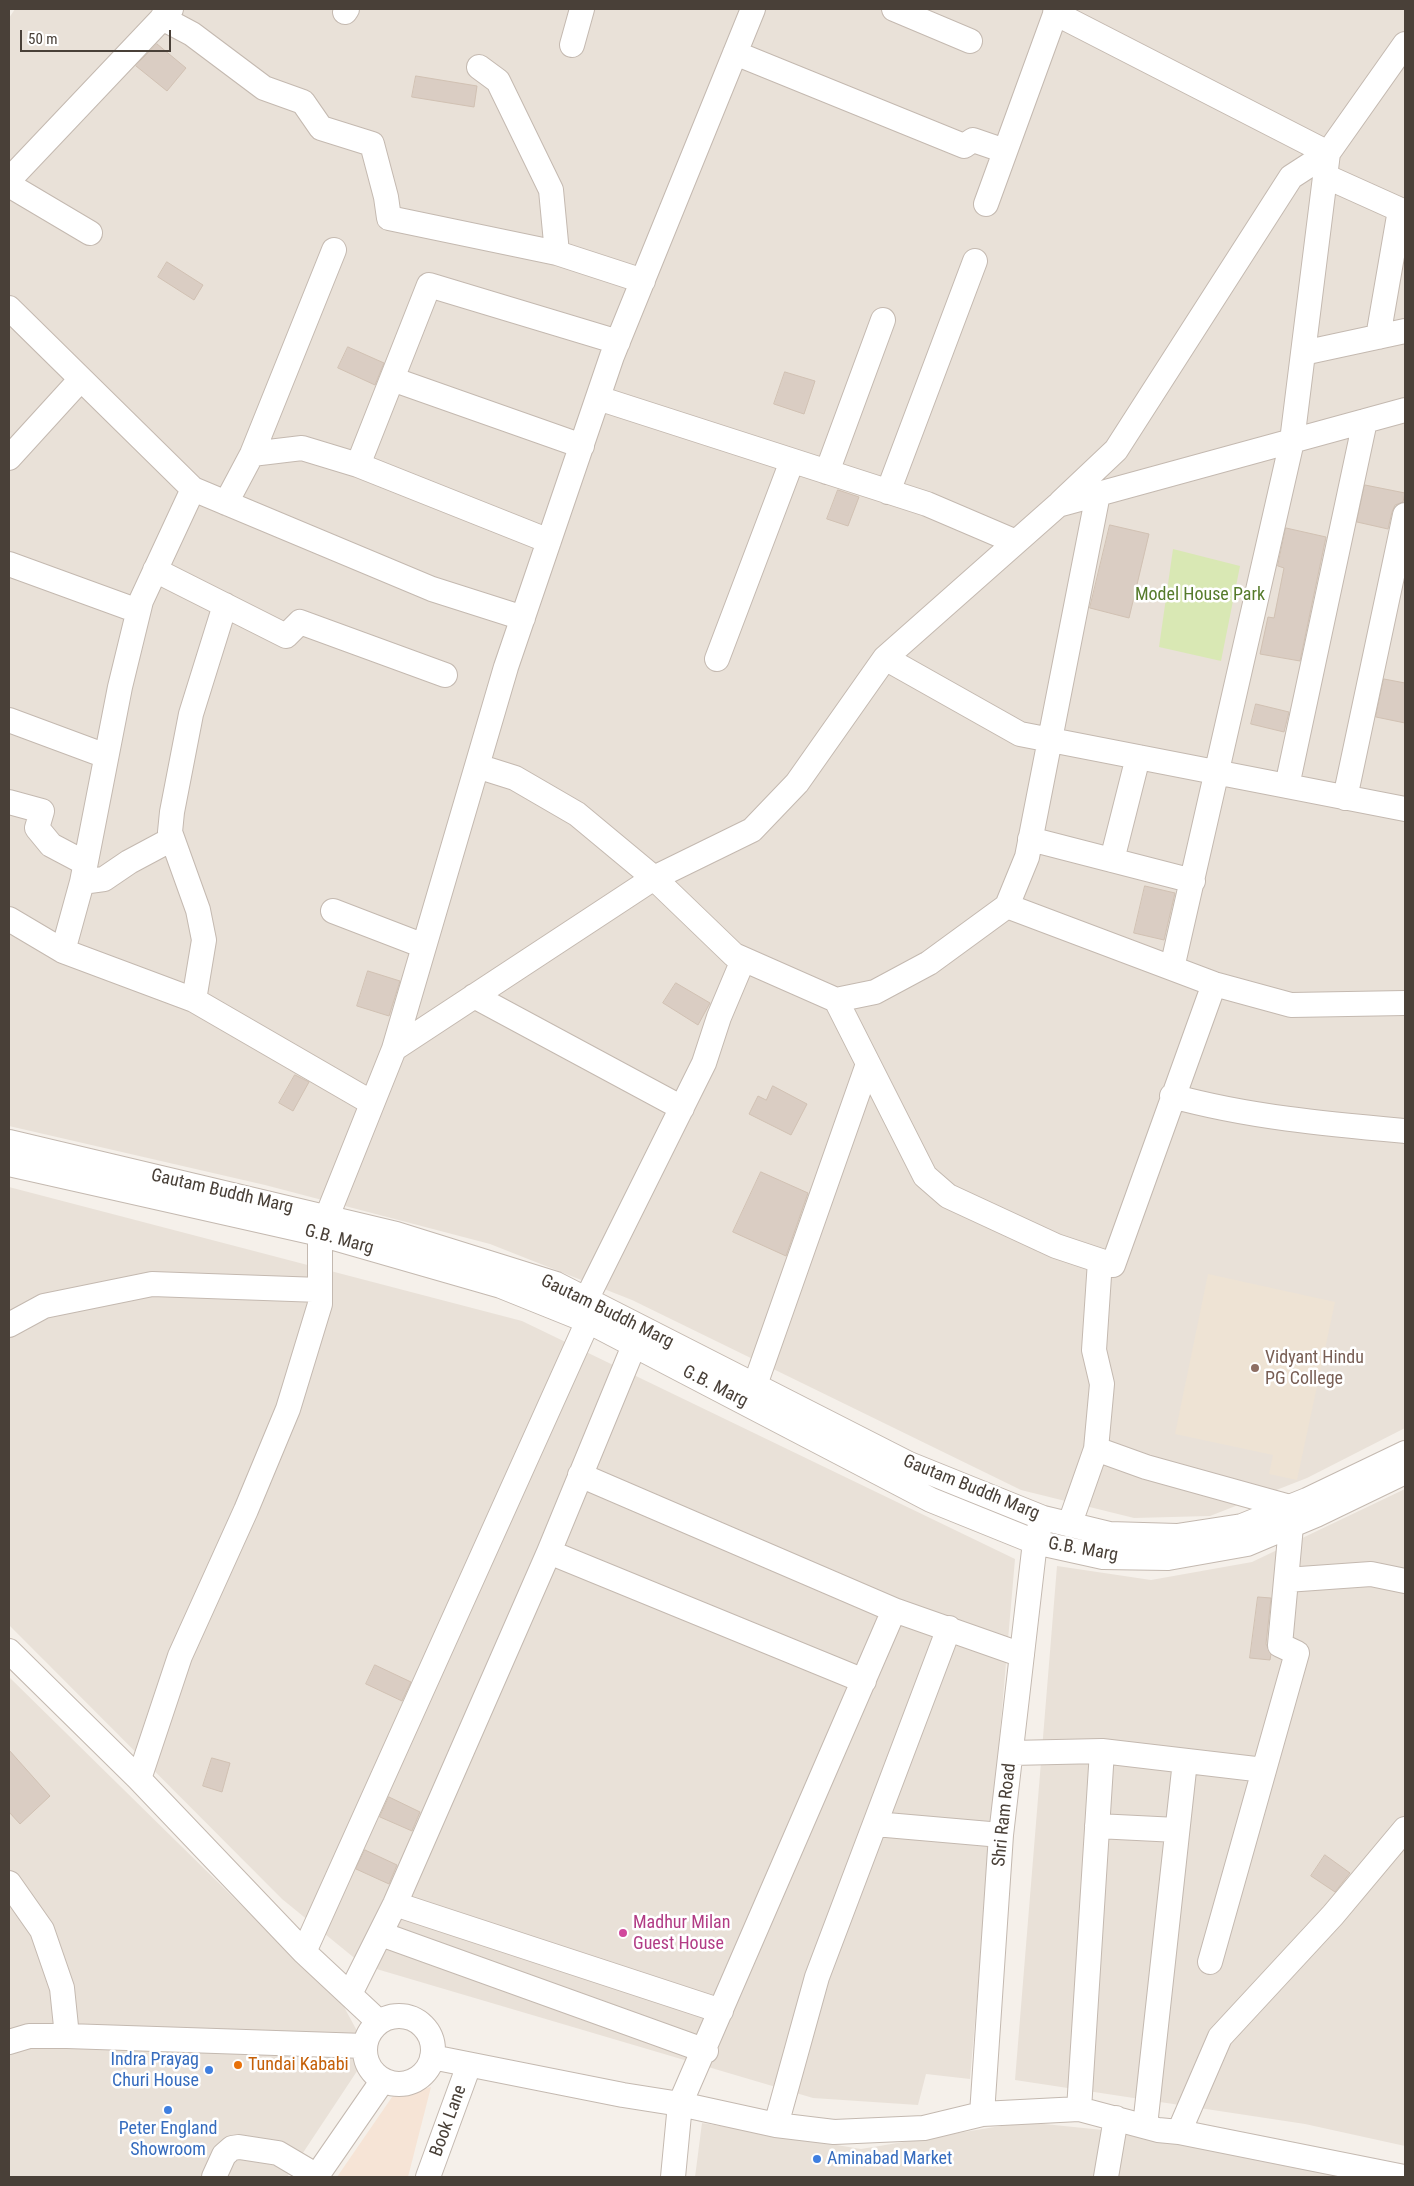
<!DOCTYPE html>
<html>
<head>
<meta charset="utf-8">
<style>
  body { margin:0 }
  #map { position:relative; width:1414px; height:2186px; overflow:hidden; background:#f5f0ea; font-family:"Roboto Condensed",sans-serif }
  canvas { display:block }
  .frame { position:absolute; inset:0; border:10px solid #494038; pointer-events:none }
  .scale { position:absolute; left:20px; top:30px; width:151px; height:22px; box-sizing:border-box; border:2px solid #494038; border-top:0; padding-left:6px; font-size:15px; line-height:18px; white-space:nowrap; color:#494038; -webkit-text-stroke:4px #fff; paint-order:stroke }
</style>
</head>
<body>
<div id="map">
<canvas width="1414" height="2186"></canvas>
<div class="frame"></div>
<div class="scale">50 m</div>
</div>
<script>
const c = document.querySelector('canvas').getContext('2d');
c.lineJoin = 'round';
function paint(path, color) { c.fillStyle = color; c.fill(path, 'evenodd'); }
function strokePath(path, color, width, dash) { c.strokeStyle = color; c.lineWidth = width; c.lineCap = dash ? 'butt' : 'round'; c.setLineDash(dash || []); c.stroke(path); }
function write(font, color, halo, rows, align = 'center') {
  c.font = font + ' "Roboto Condensed",sans-serif'; c.lineWidth = 5; c.setLineDash([]); c.textBaseline = 'middle'; c.strokeStyle = halo; c.fillStyle = color; for (const [text, x, y, turn = 0] of rows) {
    c.save(); c.translate(x, y); c.rotate((+turn || 0) * Math.PI / 180); c.textAlign = isNaN(turn) ? turn : align; if (halo) c.strokeText(text, 0, 0); c.fillText(text, 0, 0); c.restore();
  }
}
paint(new Path2D(`
  M15,9H1405V1428L1307,1478L1210,1516L1134,1518L1021,1490L632,1300L490,1244L265,1185L9,1126V18Z
  M9,1187L522,1321L1015,1559L970,2079L926,2074L918,2105L813,2098L363,1965L282,1899L9,1625Z
  M1405,1489V2146L1305,2124L1015,2080L1057,1566L1151,1580L1252,1562Z
  M9,1677L343,2005L369,2053L287,2177H9Z
  M1025,2122L1132,2133L1349,2177H695L702,2123L861,2149Z`), '#e9e1d8');
paint(new Path2D(`
  M431,2087L408,2177H337L392,2097Z`), '#f6e4d6');
paint(new Path2D(`
  M1208,1274L1335,1302L1297,1480L1269,1474L1273,1455L1175,1434Z`), '#eee3d4');
paint(new Path2D(`
  M1173,549L1240,566L1221,661L1159,647Z`), '#d9e8b4');
const building = new Path2D(`
  M157,44L186,68L167,91L136,66Z
  M416,76L477,86L474,107L412,97Z
  M167,262L203,285L194,300L158,277Z
  M348,347L384,363L375,385L338,368Z
  M785,372L815,381L804,414L774,404Z
  M1365,485L1405,493L1403,502L1395,505L1392,512L1388,529L1357,522Z
  M838,490L859,497L848,526L827,519Z
  M1110,525L1149,534L1129,618L1090,608Z
  M1286,528L1326,537L1300,661L1260,654L1268,617L1274,618L1284,568L1278,566Z
  M1384,679L1405,683V723L1376,717Z
  M1256,704L1289,712L1284,732L1251,724Z
  M1145,886L1175,893L1164,940L1134,933Z
  M368,971L400,981L389,1016L357,1006Z
  M676,983L710,1003L698,1025L663,1003Z
  M295,1075L309,1082L293,1111L279,1103Z
  M773,1086L807,1104L791,1135L749,1114L758,1096L766,1100Z
  M761,1172L808,1193L786,1256L733,1232Z
  M1258,1597L1271,1598L1266,1644L1271,1654L1270,1660L1250,1658Z
  M375,1665L411,1682L402,1701L366,1684Z
  M9,1750L50,1796L20,1824L9,1812Z
  M212,1758L230,1763L222,1792L203,1786Z
  M389,1797L420,1812L412,1831L380,1817Z
  M365,1850L397,1865L389,1884L356,1869Z
  M1325,1855L1350,1873L1335,1892L1311,1876Z`);
paint(building, '#dacdc3');
strokePath(building, '#d1c1b3', 1);
const minor = new Path2D(`
  M894,9L970,41
  M345,12L347,9
  M1055,13L1328,153
  M162,18L192,34L264,88L303,102L321,128L372,144L386,197L389,218L557,253L643,281
  M572,45L582,9
  M735,53L964,146L973,140L1005,151
  M479,67L498,81L551,190L557,253
  M1325,176L1405,212
  M9,180L171,9
  M9,185L90,233
  M986,204L1057,9
  M9,308L193,489L432,589L523,618
  M1378,337L1400,210
  M1303,353L1405,331
  M392,379L582,446
  M598,398L927,504L1016,542
  M252,454L302,448L358,465L549,541
  M9,458L81,379
  M358,465L429,285L618,342
  M827,472L883,320
  M888,492L975,261
  M1061,502L1116,450L1291,177L1328,153L1405,44
  M226,503L252,454L334,250
  M9,564L138,611
  M155,570L286,636L300,622L445,675
  M885,658L1020,734L1405,809
  M717,659L792,461
  M9,720L106,756
  M477,766L515,778L577,814L654,878L734,955L836,1000L875,992L929,963L1007,906L1027,857L1098,494
  M1287,786L1365,421
  M1345,798L1405,515
  M9,802L42,811L37,828L51,845L85,863
  M1030,839L1193,881
  M1112,860L1138,757
  M82,882L104,879L129,862L172,839
  M1007,906L1214,984L1291,1005L1405,1003
  M333,911L424,946
  M9,919L63,951L194,1000L372,1103
  M63,951L82,882L120,687L141,601L193,489
  M1172,968L1292,441L1328,153
  M474,996L682,1108
  M194,1000L204,940L198,910L170,832L172,812L191,714L225,605
  M836,1000L925,1176L948,1196L1056,1246L1113,1265L1214,984
  M394,1049L506,667L612,356L753,9
  M1172,1096C1248,1117 1327,1124 1405,1131
  M9,1142L396,1234L556,1284L909,1464L1043,1518L1109,1534L1177,1536L1242,1526L1307,1500L1405,1453
  M9,1164L320,1234L501,1286L588,1321L931,1500L1035,1542L1103,1557L1168,1558L1247,1544L1316,1515L1405,1472
  M586,1300L704,1063L719,1017L743,960
  M9,1325L44,1306L152,1284L320,1290
  M755,1385L868,1064
  M1096,1449L1146,1467L1290,1507
  M580,1475L894,1610L1022,1655
  M1070,1523L1096,1449L1102,1384L1094,1350L1100,1261
  M549,1552L864,1681
  M1286,1580L1371,1574L1405,1581
  M9,1651L139,1779L304,1952L379,2022
  M1011,1753L1102,1751L1264,1770
  M139,1779L180,1656L246,1510L288,1409L320,1304V1234L394,1049L654,878L752,830L797,783L885,658L1058,505L1405,410
  M875,1824L1001,1835
  M1097,1826L1177,1830
  M9,1883L42,1930L62,1988L67,2036
  M395,1904L721,2011
  M381,1934L706,2051
  M304,1952L588,1321
  M1210,1962L1297,1653L1280,1645L1291,1526
  M350,1994L395,1904L549,1552L640,1331
  M365 2050a34 34 0 1 1 68 0a34 34 0 1 1-68 0Z
  M9,2042L29,2036H67L365,2046
  M432,2057L623,2095L680,2104L776,2125L834,2132L924,2128L982,2114L1079,2109L1158,2130L1179,2132L1404,2177
  M1079,2109L1102,1751
  M982,2114L1001,1835L1035,1542L1040,1526
  M776,2125L817,1977L949,1628
  M1145,2126L1185,1761
  M1179,2132L1220,2037L1333,1915L1405,1829
  M214,2177L224,2155L232,2148L239,2147L278,2153L317,2176
  M316,2177L383,2080
  M428,2177L469,2065
  M673,2177L680,2104L894,1610
  M1106,2177L1116,2118`);
strokePath(minor, '#c4b9b0', 26);
strokePath(minor, '#fff', 24);
for (const [x, y, r, color] of [
  [1255,1368,5,"#8d6e63"],
  [623,1933,5,"#d1479c"],
  [238,2065,5,"#e8710a"],
  [209,2070,5,"#3f7fe0"],
  [168,2110,5,"#3f7fe0"],
  [817,2159,5,"#3f7fe0"]
]) { const dot = new Path2D(); dot.arc(x, y, r, 0, 2 * Math.PI); c.fillStyle = color; c.fill(dot); strokePath(dot, '#fff', 2); }
write('18px', '#567b2b', '#fff', [
  ["Model House Park",1200,595]
]);
write('18px', '#494038', '#fff', [
  ["Gautam Buddh Marg",222,1192,13],
  ["G.B. Marg",339,1240,15],
  ["Gautam Buddh Marg",607,1312,26],
  ["G.B. Marg",715,1387,27],
  ["Gautam Buddh Marg",971,1488,22],
  ["G.B. Marg",1083,1550,10],
  ["Shri Ram Road",1005,1815,-84],
  ["Book Lane",449,2121,-70]
]);
write('18px', '#785e54', '#fff', [
  ["Vidyant Hindu",1265,1358],
  ["PG College",1265,1379]
], 'left');
write('18px', '#b23c85', '#fff', [
  ["Madhur Milan",633,1923],
  ["Guest House",633,1944]
], 'left');
write('18px', '#366cbe', '#fff', [
  ["Indra Prayag",199,2060],
  ["Churi House",199,2081],
  ["Peter England",168,2129,"center"],
  ["Showroom",168,2150,"center"],
  ["Aminabad Market",827,2159,"left"]
], 'right');
write('18px', '#c56008', '#fff', [
  ["Tundai Kababi",248,2065]
], 'left');
</script>
</body>
</html>
